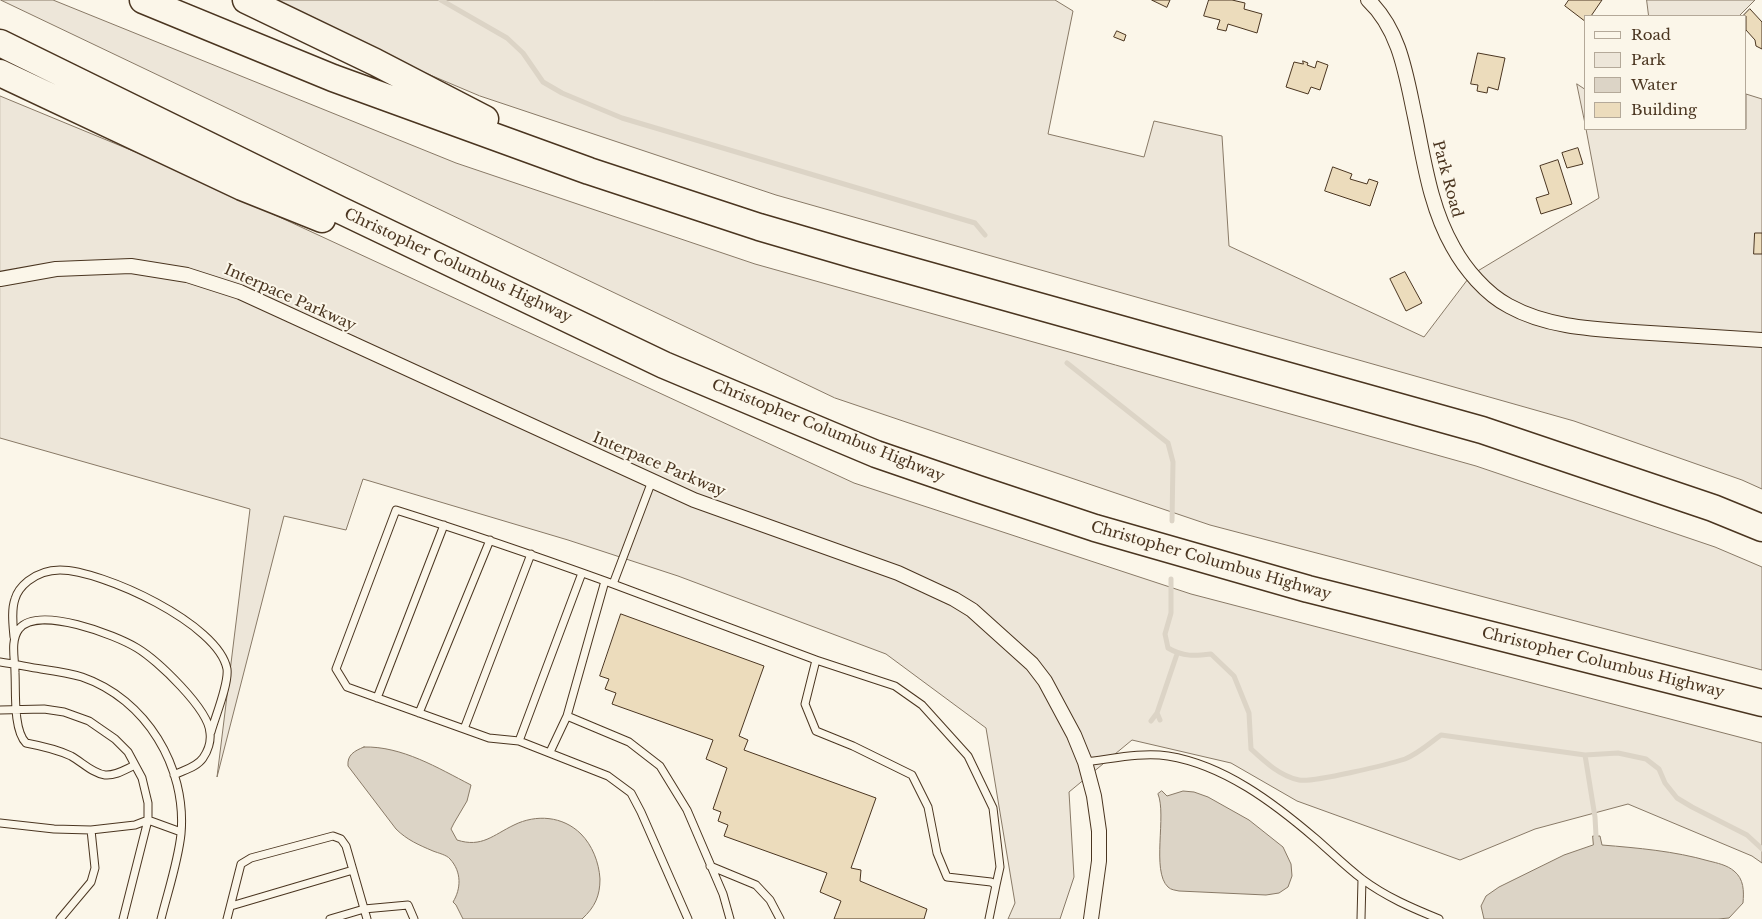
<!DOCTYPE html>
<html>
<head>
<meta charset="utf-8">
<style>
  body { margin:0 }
  #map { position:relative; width:1762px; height:919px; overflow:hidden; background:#fbf6e9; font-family:"Libre Baskerville",serif }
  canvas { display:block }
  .legend { position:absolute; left:1584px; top:15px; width:162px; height:115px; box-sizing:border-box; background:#fbf6e9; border:1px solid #b4a999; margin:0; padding:6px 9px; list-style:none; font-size:15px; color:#4a3520 }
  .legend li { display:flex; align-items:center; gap:10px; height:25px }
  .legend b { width:25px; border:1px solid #b4a999 }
</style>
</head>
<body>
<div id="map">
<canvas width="1762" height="919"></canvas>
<ul class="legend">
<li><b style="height:6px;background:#fbf6e9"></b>Road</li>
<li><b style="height:14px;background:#ede6d9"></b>Park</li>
<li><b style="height:14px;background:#dcd4c6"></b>Water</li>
<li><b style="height:14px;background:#ecdcbc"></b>Building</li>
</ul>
</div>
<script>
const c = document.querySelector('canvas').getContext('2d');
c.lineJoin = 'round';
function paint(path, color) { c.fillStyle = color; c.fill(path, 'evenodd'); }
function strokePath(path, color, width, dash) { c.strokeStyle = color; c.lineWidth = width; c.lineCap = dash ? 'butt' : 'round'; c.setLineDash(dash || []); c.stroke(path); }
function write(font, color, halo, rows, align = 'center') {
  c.font = font + ' "Libre Baskerville",serif'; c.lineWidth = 4; c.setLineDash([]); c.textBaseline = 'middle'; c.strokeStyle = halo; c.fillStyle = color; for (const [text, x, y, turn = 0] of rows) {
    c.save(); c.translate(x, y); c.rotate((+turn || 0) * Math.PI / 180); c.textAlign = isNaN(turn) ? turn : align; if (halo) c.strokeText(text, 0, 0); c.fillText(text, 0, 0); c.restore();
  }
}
const green = new Path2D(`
  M1,0H53L456,163L755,264L1476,466L1715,547L1762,567V670L1210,525L835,398Z
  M253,0H1055L1073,11L1048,134L1144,157L1154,121L1222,136L1229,246L1424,337L1471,275L1599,198L1586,129H1746V94L1762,99V489L1742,480L1574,421L776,195L480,96Z
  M1647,0H1755L1739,16H1649Z
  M1577,84L1586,90V128Z
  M0,96L167,165L854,483L1191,594L1762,743V863L1752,856L1628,804L1535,829L1460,860L1297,801L1231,763L1132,740L1069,792L1074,877L1060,919H1008L1015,903L986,728L886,654L678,576L568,540L363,479L346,530L284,516L217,777L250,509L0,438Z`);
paint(green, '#ede6d9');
strokePath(green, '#887966', 1);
const water = new Path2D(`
  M364,747C402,746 438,768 471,785L467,801L454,823L451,829L457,840C482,848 493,835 514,825C536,814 563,816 581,834C592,845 599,862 600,879C600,896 595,907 582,919H463L456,905L453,902C461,889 462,872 450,859C447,855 438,853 433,851C419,845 407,840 396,829L348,766C347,755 354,751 364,747Z
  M1162,791L1167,796L1183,791L1194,792L1208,797L1249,820L1283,847L1291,864L1292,876L1288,887L1279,893L1266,895L1179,891C1175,890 1171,890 1168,887C1151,871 1167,815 1158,794Z
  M1593,836H1600L1602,845C1638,848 1674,851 1709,861C1717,863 1727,865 1734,871C1744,879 1744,891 1743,903L1729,918L1718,919H1484L1481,906L1486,896L1499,887L1564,855L1593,845Z`);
paint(water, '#dcd4c6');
strokePath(water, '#887966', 1);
strokePath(new Path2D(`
  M441,0L507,38L523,53L543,82L562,93L622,118L975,223L985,235
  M1067,363L1168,443L1173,462L1172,521
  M1171,579V613L1165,634L1168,648C1183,657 1195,656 1211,654L1234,676L1249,713L1251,749C1265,762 1280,776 1299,780C1312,783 1390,764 1405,759C1418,754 1430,743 1441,735L1585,755L1618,753L1646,759L1659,769L1665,783L1677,798L1692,807L1747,835L1762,849
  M1160,720L1157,713L1177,654
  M1151,721L1157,713
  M1585,755L1595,817L1596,836`), '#dcd4c6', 5);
const building = new Path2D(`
  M1152,0H1170L1167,7Z
  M1209,0H1232L1245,3L1244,9L1262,14L1257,33L1228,24L1226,31L1217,29L1220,20L1204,16Z
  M1569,0H1602L1591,16H1586V22L1565,6Z
  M1750,9L1762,22V49L1756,46L1755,40L1746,30V16H1743Z
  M1117,31L1126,35L1124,41L1114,37Z
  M1478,53L1505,58L1498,90L1488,87L1487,93L1477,91L1478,85L1471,84Z
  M1303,61L1308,63L1307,65L1315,68L1317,61L1328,65L1320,90L1311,87L1308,94L1286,87L1294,62L1303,64Z
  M1578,148L1583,164L1567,168L1562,153Z
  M1558,160L1572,204L1541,214L1536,198L1549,194L1540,166Z
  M1333,167L1352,174L1350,179L1367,184L1369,179L1378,182L1370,206L1325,191Z
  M1755,233H1762V254H1754Z
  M1405,272L1422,303L1406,311L1390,279Z
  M621,614L764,666L739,736L748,740L744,750L876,798L851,868L861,870L860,881L927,909L924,919H834L841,901L820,892L827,873L724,836L728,825L718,821L721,812L713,809L727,768L706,759L713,740L612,704L616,693L605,689L609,679L600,676Z`);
paint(building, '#ecdcbc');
strokePath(building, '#4a3520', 1);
const lane = new Path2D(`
  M582,573L519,741L489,738L347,687L336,669L396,510C466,532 536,556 605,581L613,584L652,481
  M613,584L816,660L805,704L816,731L853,746L912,775L928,807L937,853L947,877L991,882L996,885L1000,867L993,808L968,756L922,705L895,686L816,660
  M14,637C13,625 11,610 15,599C17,592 23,585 28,581C37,574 48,570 60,570C102,570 219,624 227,669C229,684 215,717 211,732
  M0,662C14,664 28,667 41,669C55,671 69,673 82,677C146,699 187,767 181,834C178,862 168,891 161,919
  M377,698L444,525
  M0,710L44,709L64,712L89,721L115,739L128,752L142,778L148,803V820L123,919
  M419,713L490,540
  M567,716L605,581
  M464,729L531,554
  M519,741L608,776L631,793L641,812L688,919
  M550,752L567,716L629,742L660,766L687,810L723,894L730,919
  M1085,762C1112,759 1141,752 1168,756C1224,765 1274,803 1316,839C1331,852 1346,867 1362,879C1386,897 1412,908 1439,919
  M135,765C126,769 116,776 105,775C92,773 82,762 71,756C56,749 42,746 26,743C13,730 16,691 15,673C15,659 10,641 19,629C38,605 116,635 137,648C157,660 209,709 210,733C211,741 208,751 203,758C197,767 184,770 174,775
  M0,823L54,829L91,830
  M710,866L756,885L770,900L780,919
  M231,906L353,870
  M60,919L91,882L95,868L91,830L135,825L148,820L181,832
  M227,919L241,864L251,858L333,836L341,839L346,846L367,919
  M330,919L364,909L408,905L414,919
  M989,919L996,885
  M1361,919L1362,879`);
const street = new Path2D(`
  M1368,0C1400,30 1406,75 1415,117C1424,160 1430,207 1453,247C1465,269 1486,294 1509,306C1547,327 1592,329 1634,332C1677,335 1719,337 1762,340
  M0,279L56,269L131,266L187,275L240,292L694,500L898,573L954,599L972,610L1032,664L1045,681L1074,735L1085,762L1094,796L1099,831V861L1091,919`);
const highway = new Path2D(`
  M143,0L333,78L589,171L759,227L855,255L1482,430L1713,508L1762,528
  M246,0L375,62L485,119
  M0,43L340,210L664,365L876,454L978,489L1095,528L1308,589L1762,703
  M0,73L242,187L322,219`);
strokePath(lane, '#4a3520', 9);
strokePath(street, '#4a3520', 16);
strokePath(highway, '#4a3520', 29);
strokePath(lane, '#fbf6e9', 7);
strokePath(street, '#fbf6e9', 14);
strokePath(highway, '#fbf6e9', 26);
write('15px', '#4a3520', '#fbf6e9', [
  ["Park Road",1447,179,75],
  ["Christopher Columbus Highway",458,266,25],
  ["Interpace Parkway",290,298,24],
  ["Christopher Columbus Highway",828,431,22],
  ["Interpace Parkway",659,465,23],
  ["Christopher Columbus Highway",1211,561,16],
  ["Christopher Columbus Highway",1603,663,14]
]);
</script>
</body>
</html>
